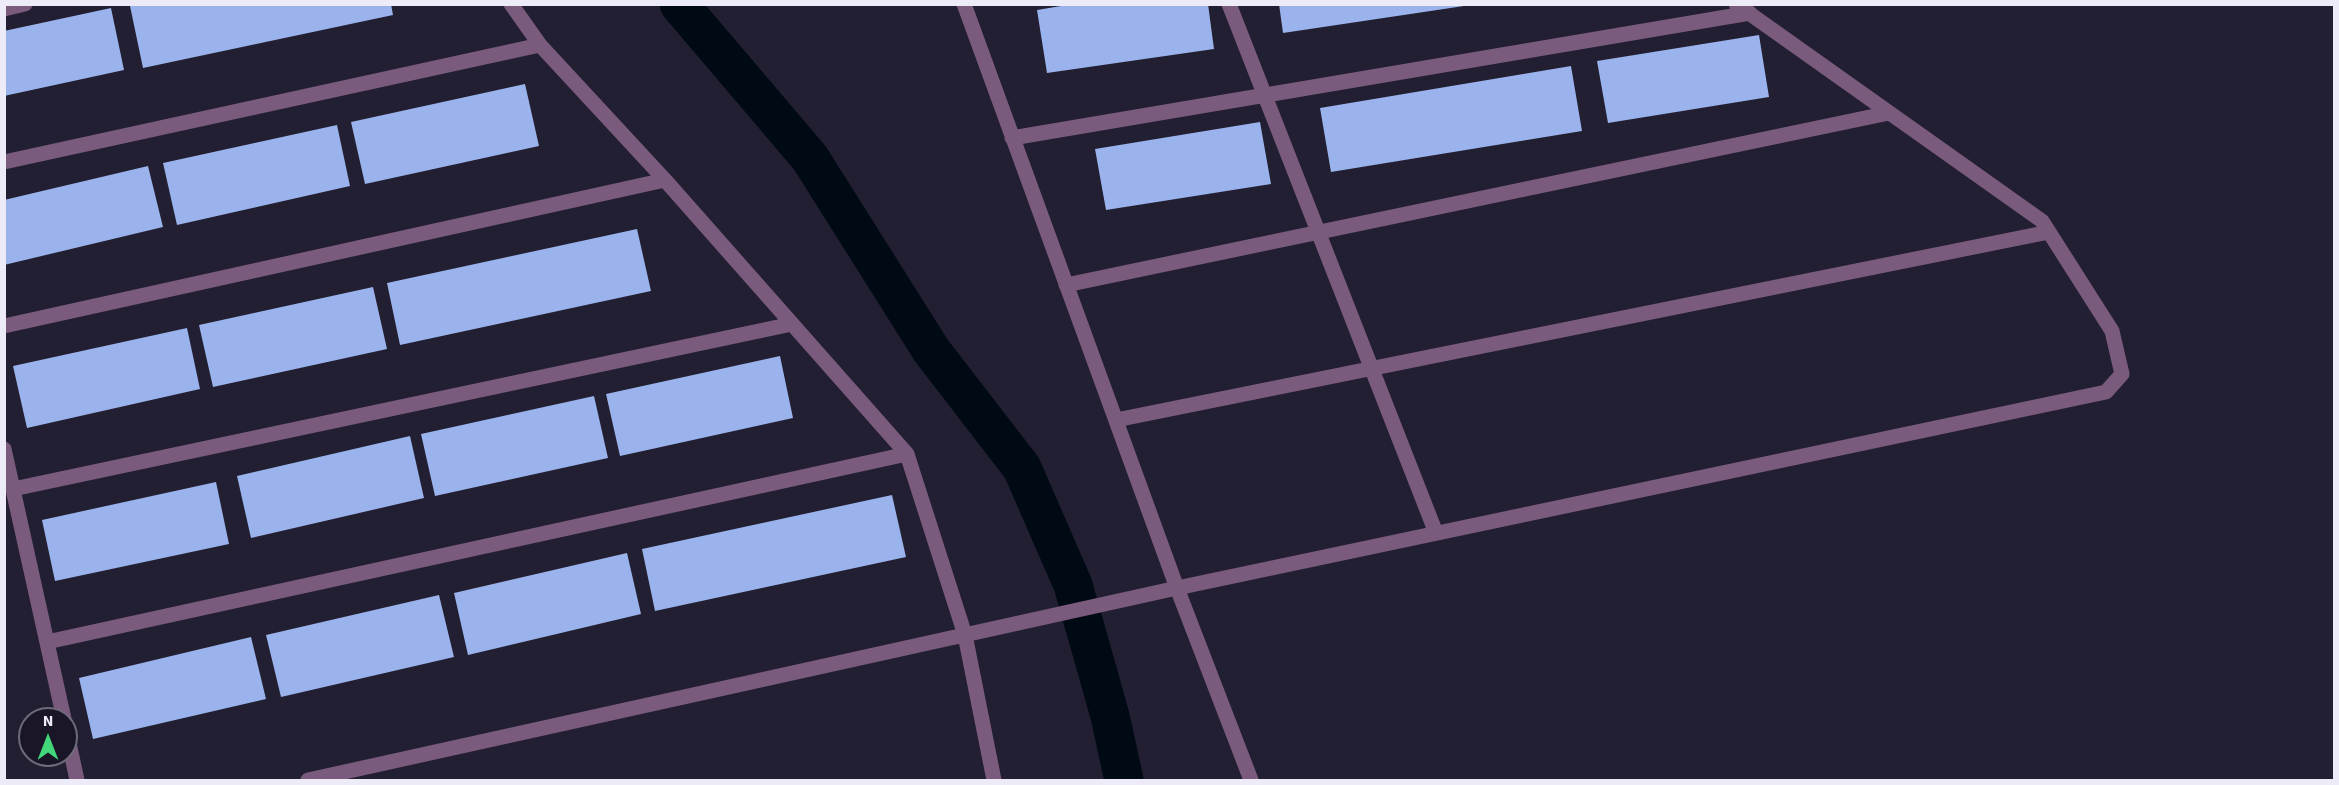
<!DOCTYPE html>
<html>
<head>
<meta charset="utf-8">
<style>
  body { margin:0 }
  #map { position:relative; width:2339px; height:785px; overflow:hidden; background:#231f32; font-family:"Source Sans 3",sans-serif }
  canvas { display:block }
  .frame { position:absolute; inset:0; border:6px solid #edebf8; pointer-events:none }
  .north { position:absolute; left:18px; top:707px; width:60px; height:60px; box-sizing:border-box; background:#1a1628; border:2px solid #6e6b7b; border-radius:50%; rotate:0deg; font-size:16px; font-weight:700; line-height:24px; text-align:center; color:#edebf8 }
  .north::after { content:''; display:block; margin:auto; width:21px; height:27px; background:#43d77b; clip-path:polygon(50% 0,100% 100%,50% 72%,0 100%) }
</style>
</head>
<body>
<div id="map">
<canvas width="2339" height="785"></canvas>
<div class="frame"></div>
<div class="north">N</div>
</div>
<script>
const c = document.querySelector('canvas').getContext('2d');
c.lineJoin = 'round';
function strokePath(path, color, width, dash) { c.strokeStyle = color; c.lineWidth = width; c.lineCap = dash ? 'butt' : 'round'; c.setLineDash(dash || []); c.stroke(path); }
function paint(path, color) { c.fillStyle = color; c.fill(path, 'evenodd'); }
strokePath(new Path2D(`
  M679,4L810,158L931,350L1022,468L1073,585L1110,716L1124,780`), '#000a15', 39);
paint(new Path2D(`
  M139,4H391L393,15L143,68L130,6Z
  M1073,4H1208L1214,49L1047,73L1037,10Z
  M1279,4H1464V6L1283,33Z
  M111,8L124,70L4,96V31Z
  M1759,35L1769,97L1608,123L1597,61Z
  M1571,66L1582,131L1331,172L1320,108Z
  M525,84L539,146L365,184L351,122Z
  M1260,122L1271,184L1106,210L1095,149Z
  M337,125L350,186L177,225L163,163Z
  M148,166L163,227L4,265V200Z
  M637,229L651,291L400,345L387,283Z
  M373,287L387,349L213,387L199,325Z
  M187,328L200,389L27,428L13,366Z
  M780,356L793,418L620,456L606,394Z
  M594,396L608,458L435,496L421,434Z
  M410,436L424,498L251,538L237,476Z
  M216,482L229,544L55,581L42,520Z
  M892,495L906,557L655,611L642,549Z
  M627,553L641,614L468,655L454,593Z
  M439,595L454,657L281,697L266,635Z
  M251,637L266,699L93,739L79,678Z`), '#9ab3ec');
strokePath(new Path2D(`
  M511,4L540,45L665,180L907,454L965,635L994,780
  M964,4L1177,588L1251,780
  M1229,4L1436,533
  M4,9L25,4
  M1012,138L1750,13
  M4,162L540,45
  M1066,285L1889,113
  M4,326L665,180
  M1116,420L2049,232
  M4,449L64,719
  M13,489L792,324
  M47,642L907,454
  M66,729L77,780
  M308,780L1177,588L2106,392L2122,374L2112,331L2042,221L1736,4`), '#7a5b7e', 15);
</script>
</body>
</html>
